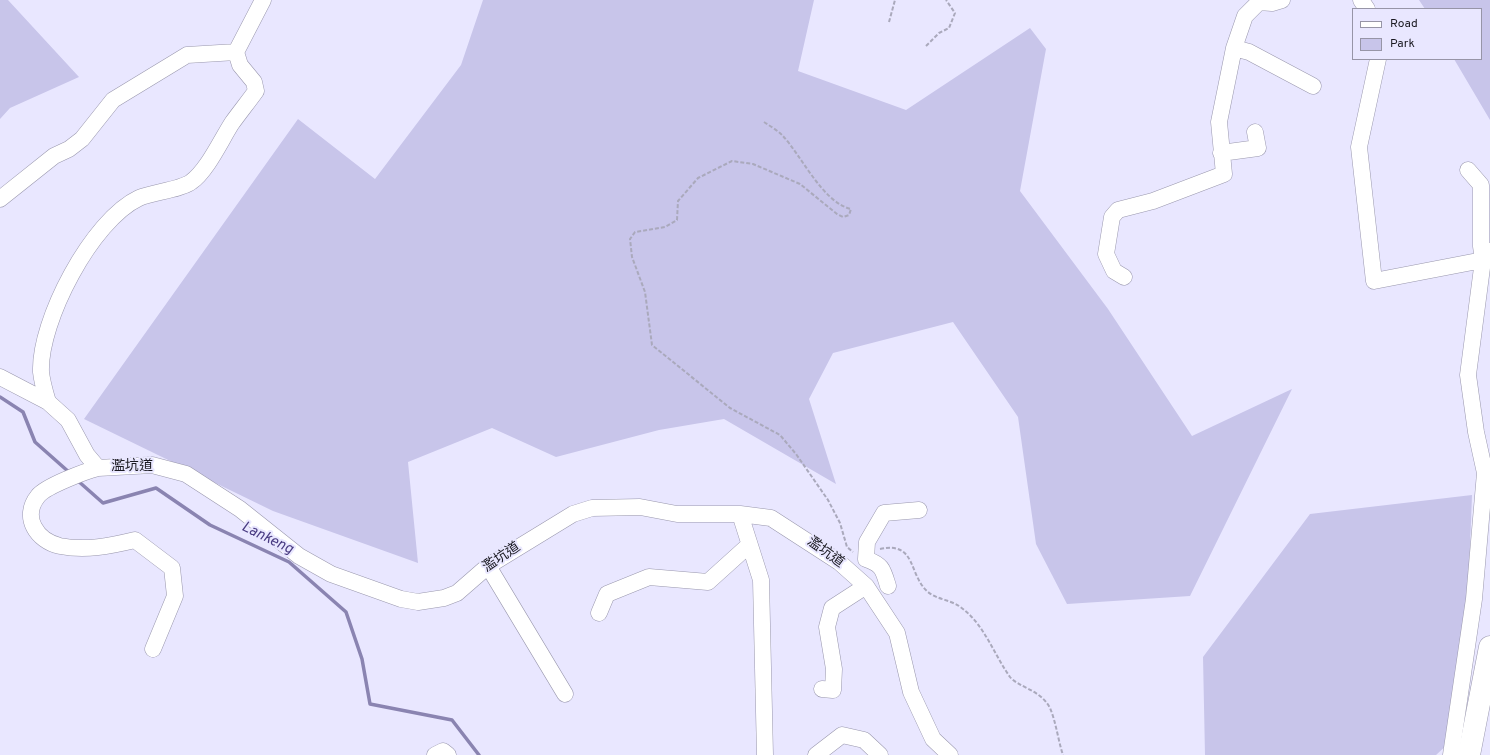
<!DOCTYPE html>
<html>
<head>
<meta charset="utf-8">
<style>
  body { margin:0 }
  #map { position:relative; width:1490px; height:755px; overflow:hidden; background:#e9e7ff; font-family:Overpass,sans-serif }
  canvas { display:block }
  .legend { position:absolute; left:1352px; top:8px; width:130px; height:52px; box-sizing:border-box; background:#e9e7ff; border:1px solid #9795a7; margin:0; padding:5px 7px; list-style:none; font-size:12px; color:#1b1a22 }
  .legend li { display:flex; align-items:center; gap:8px; height:20px }
  .legend b { width:20px; border:1px solid #9795a7 }
</style>
</head>
<body>
<div id="map">
<canvas width="1490" height="755"></canvas>
<ul class="legend">
<li><b style="height:5px;background:#fff"></b>Road</li>
<li><b style="height:11px;background:#c8c5ea"></b>Park</li>
</ul>
</div>
<script>
const c = document.querySelector('canvas').getContext('2d');
c.lineJoin = 'round';
function paint(path, color) { c.fillStyle = color; c.fill(path, 'evenodd'); }
function strokePath(path, color, width, dash) { c.strokeStyle = color; c.lineWidth = width; c.lineCap = dash ? 'butt' : 'round'; c.setLineDash(dash || []); c.stroke(path); }
function write(font, color, halo, rows, align = 'center') {
  c.font = font + ' Overpass,"Noto Sans TC",sans-serif'; c.lineWidth = 4; c.setLineDash([]); c.textBaseline = 'middle'; c.strokeStyle = halo; c.fillStyle = color; for (const [text, x, y, turn = 0] of rows) {
    c.save(); c.translate(x, y); c.rotate((+turn || 0) * Math.PI / 180); c.textAlign = isNaN(turn) ? turn : align; if (halo) c.strokeText(text, 0, 0); c.fillText(text, 0, 0); c.restore();
  }
}
paint(new Path2D(`
  M0,0H8L79,77L10,108L0,119Z
  M483,0H814L798,71L906,110L1030,28L1046,49L1020,191L1108,309L1192,436L1292,389L1190,596L1067,604L1036,544L1018,417L953,322L833,353L809,399L836,484L724,419L659,430L556,457L492,428L408,462L418,563L273,511L84,419L298,119L375,179L461,65Z
  M1419,0H1490V120L1454,59H1481V9H1425Z
  M1472,495L1463,730L1436,755H1205L1203,657L1310,514Z`), '#c8c5ea');
strokePath(new Path2D(`
  M0,397L23,412L35,442L70,473
  M77,480L103,503L156,488L210,525L289,562L346,612L362,659L370,704L452,720L479,755`), '#8a84b1', 3.5);
const minor = new Path2D(`
  M1259,0V2L1272,3L1282,0
  M1361,0L1367,9
  M1234,48L1249,52L1313,86
  M1378,59L1359,147L1374,281L1483,260L1486,250
  M1221,153L1258,148L1255,132
  M0,199L54,156L69,149L82,139L113,100L187,55L236,52
  M1124,277L1114,271L1106,254L1112,217L1118,210L1153,201L1224,174L1219,122L1234,48L1245,16L1259,2
  M0,377L48,402L68,420L87,455L98,468L152,465L186,474L240,509L299,556L331,574L401,599L418,602L444,598L457,593L488,566L573,514L592,508L640,507L677,514H740L771,518L839,562L866,586L897,633L911,692L933,739L950,755
  M48,402C45,392 42,382 41,372C39,321 92,220 139,198C152,192 180,190 191,182C207,171 221,140 232,123C240,112 248,102 256,91L254,82L240,65L236,52L263,0
  M98,468C86,471 46,486 38,496C21,517 37,541 60,546C86,551 110,546 135,540L172,568L175,596L153,649
  M740,514L761,580L765,755
  M488,566L565,694
  M888,586C883,570 883,565 866,559L867,542L884,513L919,510
  M599,613L607,594L649,577L708,582L749,545
  M822,689L833,690L834,669L827,627L832,608L866,586
  M435,755L443,751L448,755
  M816,755L842,735L864,740L880,755
  M1451,755L1474,599L1485,473L1476,432L1468,375L1483,260L1481,246V185L1468,170`);
const highway = new Path2D(`
  M1469,755L1490,647`);
strokePath(minor, '#9997ad', 17);
strokePath(highway, '#9997ad', 23);
strokePath(new Path2D(`
  M889,22L895,0
  M926,46L939,33L949,28L955,13L946,0
  M764,122C770,126 777,130 782,135C802,156 822,202 851,209L849,215L843,217L837,214L800,184L753,164L732,161L698,178L678,201L677,220L665,227L635,232L630,239L632,257L645,292L652,345L730,408L780,435L796,454L828,500L840,523L847,547L853,552
  M880,549C917,541 908,575 928,592C936,599 950,600 959,606C984,623 993,653 1010,677C1018,687 1041,690 1050,708C1056,722 1058,740 1063,755`), '#aaa9bc', 2, [4, 2]);
strokePath(minor, '#fff', 16);
strokePath(highway, '#fff', 22);
write('14px', '#1b1a22', '#e9e7ff', [
  ["濫坑道",132,467],
  ["濫坑道",825,553,36],
  ["濫坑道",502,558,-34]
]);
write('italic 15px', '#493b82', '#e9e7ff', [
  ["Lankeng",267,539,26]
]);
</script>
</body>
</html>
